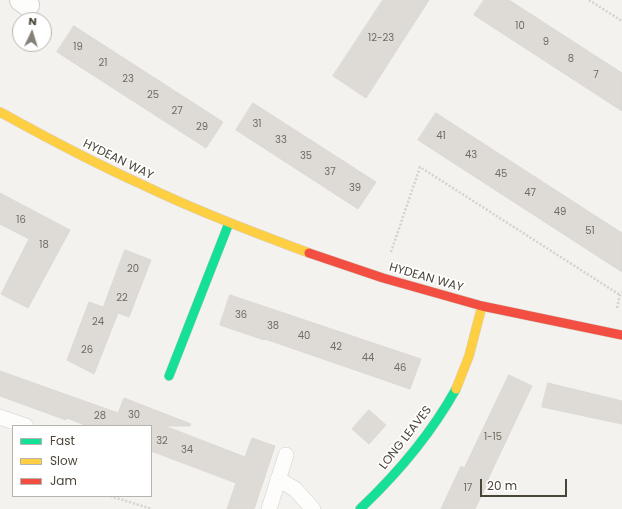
<!DOCTYPE html>
<html>
<head>
<meta charset="utf-8">
<style>
  body { margin:0 }
  #map { position:relative; width:622px; height:509px; overflow:hidden; background:#f4f2ee; font-family:Poppins,sans-serif }
  canvas { display:block }
  .legend { position:absolute; left:12px; top:425px; width:140px; height:72px; box-sizing:border-box; background:#fff; border:1px solid #b7b4b0; margin:0; padding:5px 7px; list-style:none; font-size:12px; color:#4b4439 }
  .legend li { display:flex; align-items:center; gap:8px; height:20px }
  .legend b { width:20px; border:1px solid #b7b4b0 }
  .north { position:absolute; left:12px; top:12px; width:40px; height:40px; box-sizing:border-box; background:#fff; border:1px solid #b7b4b0; border-radius:50%; rotate:4deg; font-size:11px; font-weight:700; line-height:16px; text-align:center; color:#4b4439 }
  .north::after { content:''; display:block; margin:auto; width:14px; height:18px; background:#868178; clip-path:polygon(50% 0,100% 100%,50% 72%,0 100%) }
  .scale { position:absolute; left:480px; top:479px; width:87px; height:18px; box-sizing:border-box; border:2px solid #4b4439; border-top:0; padding-left:5px; font-size:12px; line-height:14px; white-space:nowrap; color:#4b4439; -webkit-text-stroke:3px #fff; paint-order:stroke }
</style>
</head>
<body>
<div id="map">
<canvas width="622" height="509"></canvas>
<ul class="legend">
<li><b style="height:5px;background:#16e098"></b>Fast</li>
<li><b style="height:5px;background:#ffcf43"></b>Slow</li>
<li><b style="height:5px;background:#f24e42"></b>Jam</li>
</ul>
<div class="north">N</div>
<div class="scale">20 m</div>
</div>
<script>
const c = document.querySelector('canvas').getContext('2d');
c.lineJoin = 'round';
function paint(path, color) { c.fillStyle = color; c.fill(path, 'evenodd'); }
function strokePath(path, color, width, dash) { c.strokeStyle = color; c.lineWidth = width; c.lineCap = dash ? 'butt' : 'round'; c.setLineDash(dash || []); c.stroke(path); }
function write(font, color, halo, rows, align = 'center') {
  c.font = font + ' Poppins,sans-serif'; c.lineWidth = 3.5; c.setLineDash([]); c.textBaseline = 'middle'; c.strokeStyle = halo; c.fillStyle = color; for (const [text, x, y, turn = 0] of rows) {
    c.save(); c.translate(x, y); c.rotate((+turn || 0) * Math.PI / 180); c.textAlign = isNaN(turn) ? turn : align; if (halo) c.strokeText(text, 0, 0); c.fillText(text, 0, 0); c.restore();
  }
}
const building = new Path2D(`
  M383,0H429L366,98L333,76Z
  M484,0H509L622,73V111L474,15Z
  M74,26L223,122L206,148L57,52Z
  M253,103L376,182L358,209L236,130Z
  M436,113L622,233V272L418,140Z
  M0,193L70,230L28,308L1,294L29,239L0,224Z
  M125,250L151,260L129,317L118,313L94,374L67,360L89,302L103,307Z
  M230,295L421,359L410,389L265,339L264,340L220,325Z
  M0,371L118,413L124,398L191,424L190,426H165L245,457L252,438L275,446L254,509H227L236,483L151,451V426H87L67,418L66,420L0,396Z
  M509,375L532,386L488,479L489,480L475,509H441L461,466L464,468Z
  M548,383L622,401V424L542,407Z
  M369,410L386,425L369,444L352,429Z`);
paint(building, '#dedbd6');
strokePath(building, '#dcd9d4', 1);
const lane = new Path2D(`
  M0,417L26,426
  M278,479L295,489L313,509
  M269,509L286,455`);
const street = new Path2D(`
  M21,0L28,5`);
const fast = new Path2D(`
  M169,376L229,223
  M360,509C398,473 431,434 456,389`);
const slow = new Path2D(`
  M0,112C47,138 94,163 143,185C197,211 253,232 309,253
  M456,389L469,356L482,306`);
const jam = new Path2D(`
  M309,253L383,278L482,306L622,335`);
strokePath(lane, '#d2d0cb', 16);
strokePath(street, '#d2d0cb', 24);
strokePath(fast, '#d3cfc5', 10);
strokePath(slow, '#d3cfc5', 10);
strokePath(jam, '#d3cfc5', 10);
strokePath(new Path2D(`
  M589,0L622,21
  M391,252L420,167L620,295
  M617,308L620,295L622,292
  M110,496L152,509`), '#d3d2cc', 2.5, [2, 2]);
strokePath(lane, '#fdfdfc', 15);
strokePath(street, '#fdfdfc', 22);
strokePath(fast, '#16e098', 9);
strokePath(slow, '#ffcf43', 9);
strokePath(jam, '#f24e42', 9);
write('10px', '#706a61', null, [
  ["10",520,26],
  ["12-23",381,38],
  ["9",546,42],
  ["19",78,47],
  ["8",571,59],
  ["21",103,63],
  ["7",596,75],
  ["23",128,79],
  ["25",153,95],
  ["27",177,111],
  ["31",257,124],
  ["29",202,127],
  ["41",441,136],
  ["33",281,140],
  ["43",471,155],
  ["35",306,156],
  ["37",330,172],
  ["45",501,174],
  ["39",355,188],
  ["47",530,193],
  ["49",560,212],
  ["16",21,220],
  ["51",590,231],
  ["18",44,245],
  ["20",133,269],
  ["22",122,298],
  ["36",241,315],
  ["24",98,322],
  ["38",273,326],
  ["40",304,336],
  ["42",336,347],
  ["26",87,350],
  ["44",368,358],
  ["46",400,368],
  ["30",134,415],
  ["28",100,416],
  ["1-15",493,437],
  ["32",162,441],
  ["34",187,450],
  ["17",468,488]
]);
write('12px', '#4b4439', '#fff', [
  ["HYDEAN WAY",118,160,26],
  ["HYDEAN WAY",426,278,16],
  ["LONG LEAVES",406,438,-52]
]);
</script>
</body>
</html>
